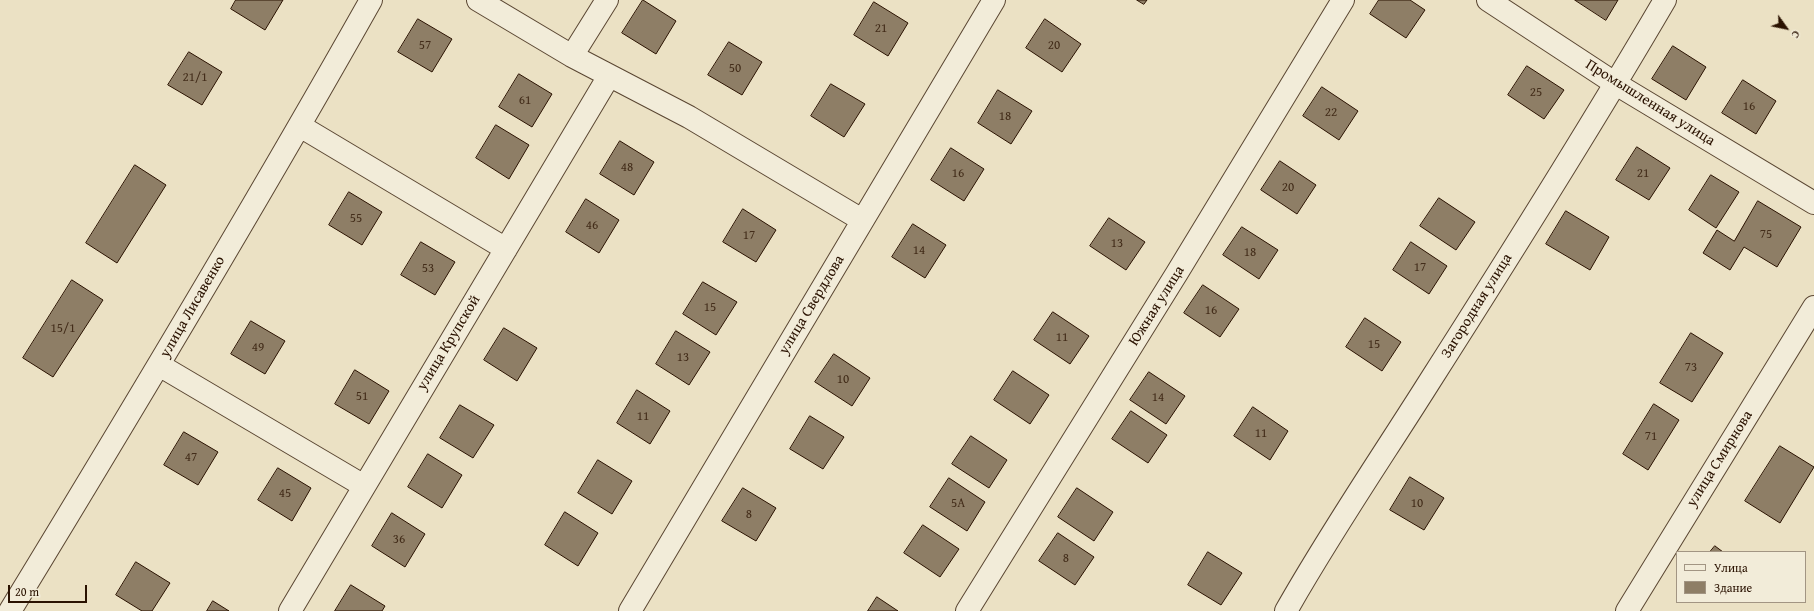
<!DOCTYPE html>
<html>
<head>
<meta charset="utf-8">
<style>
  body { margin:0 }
  #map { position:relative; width:1814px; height:611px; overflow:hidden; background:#ebe1c4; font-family:"Gentium Book Plus",serif }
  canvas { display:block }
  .legend { position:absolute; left:1676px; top:551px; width:130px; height:52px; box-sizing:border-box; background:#f2ecd9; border:1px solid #a29583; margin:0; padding:5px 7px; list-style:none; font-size:12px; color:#2a1201 }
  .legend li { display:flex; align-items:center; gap:8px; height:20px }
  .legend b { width:20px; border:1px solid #a29583 }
  .north { position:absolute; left:1766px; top:8px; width:40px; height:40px; -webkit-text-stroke:3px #f2ecd9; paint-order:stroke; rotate:123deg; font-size:11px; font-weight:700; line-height:16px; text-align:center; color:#2a1201 }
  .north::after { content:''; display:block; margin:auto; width:14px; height:18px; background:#2a1201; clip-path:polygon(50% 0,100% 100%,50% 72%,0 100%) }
  .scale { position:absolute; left:8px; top:585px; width:79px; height:18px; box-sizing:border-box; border:2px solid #2a1201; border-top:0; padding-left:5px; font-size:12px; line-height:14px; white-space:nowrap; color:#2a1201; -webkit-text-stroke:3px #f2ecd9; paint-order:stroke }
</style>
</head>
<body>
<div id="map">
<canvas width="1814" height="611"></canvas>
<ul class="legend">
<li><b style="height:5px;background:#f2ecd9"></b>Улица</li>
<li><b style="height:11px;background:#8e7e66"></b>Здание</li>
</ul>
<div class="north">С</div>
<div class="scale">20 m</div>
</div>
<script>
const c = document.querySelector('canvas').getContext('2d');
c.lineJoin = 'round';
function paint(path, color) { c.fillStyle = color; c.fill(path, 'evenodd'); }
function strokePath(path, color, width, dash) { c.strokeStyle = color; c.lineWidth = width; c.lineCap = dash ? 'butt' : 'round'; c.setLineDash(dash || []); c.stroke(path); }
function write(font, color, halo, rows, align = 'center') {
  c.font = font + ' "Gentium Book Plus",serif'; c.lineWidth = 4; c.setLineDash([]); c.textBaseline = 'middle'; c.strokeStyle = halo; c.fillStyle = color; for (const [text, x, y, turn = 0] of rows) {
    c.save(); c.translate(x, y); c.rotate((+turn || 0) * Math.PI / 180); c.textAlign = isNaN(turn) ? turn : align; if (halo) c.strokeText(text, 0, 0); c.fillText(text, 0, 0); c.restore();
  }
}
const building = new Path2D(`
  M236,0H283L265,30L231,9Z
  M643,0L676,21L656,54L622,33Z
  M1137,0H1147L1144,4Z
  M1379,0H1410L1425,10L1406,38L1370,14Z
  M1575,0H1618L1606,20Z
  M874,2L908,23L888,56L854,35Z
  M418,19L452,39L432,72L398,52Z
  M1045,19L1081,44L1062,72L1026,48Z
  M729,42L762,62L742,95L708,75Z
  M1673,46L1706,67L1686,100L1652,79Z
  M189,52L222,72L202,105L168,85Z
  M1527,66L1564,90L1544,119L1508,95Z
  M519,74L552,94L532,127L499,107Z
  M1743,80L1776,101L1756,134L1722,113Z
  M831,84L865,104L844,137L811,116Z
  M1322,87L1358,111L1339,140L1303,116Z
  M998,90L1032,111L1011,144L978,123Z
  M496,125L529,145L509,179L476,158Z
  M620,141L654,162L634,195L600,174Z
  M1637,147L1670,168L1649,200L1616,180Z
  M951,148L984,169L964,201L931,180Z
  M1280,161L1316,185L1297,214L1261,190Z
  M135,165L166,185L117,263L86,243Z
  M1711,175L1739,192L1716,228L1689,210Z
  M349,192L382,212L362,245L329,225Z
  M1439,198L1475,222L1456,250L1420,226Z
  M586,199L619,220L599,253L566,232Z
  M1758,201L1801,227L1777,267L1744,247L1730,270L1703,253L1717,230L1734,241Z
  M743,209L776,230L756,262L723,242Z
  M1566,211L1609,237L1590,270L1546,244Z
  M1109,218L1145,242L1126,270L1090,246Z
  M913,224L946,245L925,278L892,257Z
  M1242,227L1278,250L1259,279L1223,255Z
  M421,242L455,262L435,295L401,275Z
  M1411,242L1447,266L1429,294L1393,270Z
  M72,280L103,300L53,377L23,358Z
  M703,282L737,302L716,335L683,314Z
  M1203,285L1239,309L1220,337L1184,313Z
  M1053,312L1089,336L1070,364L1034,340Z
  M1365,318L1401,342L1382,371L1346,347Z
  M251,321L285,341L265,374L231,354Z
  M504,328L537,348L517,381L484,360Z
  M676,331L710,352L689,385L656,364Z
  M1691,333L1723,353L1692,402L1660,383Z
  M834,354L870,378L852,406L815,382Z
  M355,370L389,391L369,424L335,404Z
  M1013,371L1049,395L1030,424L994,400Z
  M1149,372L1185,396L1166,424L1130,400Z
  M637,390L670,411L650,444L617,423Z
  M1654,404L1679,420L1648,470L1623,454Z
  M460,405L494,425L473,458L440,438Z
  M1253,407L1288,431L1270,460L1234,436Z
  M1131,411L1167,435L1148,463L1112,439Z
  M810,416L844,437L823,469L790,449Z
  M184,432L218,452L198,485L164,465Z
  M971,436L1007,460L989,488L952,464Z
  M1780,446L1814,467L1780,523L1745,501Z
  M428,454L462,475L442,508L408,487Z
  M598,460L632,481L612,514L578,493Z
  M278,468L311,488L292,521L258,500Z
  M1410,477L1444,498L1424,530L1390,510Z
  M949,478L985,502L967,531L930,507Z
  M743,488L776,508L756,541L722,521Z
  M1077,488L1113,512L1094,541L1058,517Z
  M565,512L598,533L578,566L545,545Z
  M392,513L425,534L405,567L372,546Z
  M923,525L959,549L940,577L904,553Z
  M1058,533L1094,557L1075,585L1039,561Z
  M1715,546L1723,552H1710Z
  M1208,552L1242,573L1221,605L1188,585Z
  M136,562L170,583L152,611H142L116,595Z
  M351,585L385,606L382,611H335Z
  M877,597L898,611H868Z
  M213,601L229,611H207Z`);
paint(building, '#8e7e66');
strokePath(building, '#2a1201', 1);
const minor = new Path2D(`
  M478,0L572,56L689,117L862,220
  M1488,0L1616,84L1814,203
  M572,56L607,0
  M300,126L506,249
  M159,365L364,486
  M10,611C133,409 255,206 371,0
  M290,611L609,76
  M630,611L994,0
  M967,611L1177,273L1343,0
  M1286,611C1330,533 1380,460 1428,384C1509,257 1589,130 1665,0
  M1627,611L1814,307`);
strokePath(minor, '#5a4632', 24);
strokePath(minor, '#f2ecd9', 22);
write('13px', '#432d1a', null, [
  ["21",881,29],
  ["57",425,46],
  ["20",1054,46],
  ["50",735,69],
  ["21/1",195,78],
  ["25",1536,93],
  ["61",525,101],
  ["16",1749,107],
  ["22",1331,113],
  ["18",1005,117],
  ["48",627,168],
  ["16",958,174],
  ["21",1643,174],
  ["20",1288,188],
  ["55",356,219],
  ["46",592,226],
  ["75",1766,235],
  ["17",749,236],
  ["13",1117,244],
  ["14",919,251],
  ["18",1250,253],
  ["17",1420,268],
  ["53",428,269],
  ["15",710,308],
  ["16",1211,311],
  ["15/1",63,329],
  ["11",1062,338],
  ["15",1374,345],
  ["49",258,348],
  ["13",683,358],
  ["73",1691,368],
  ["10",843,380],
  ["51",362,397],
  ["14",1158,398],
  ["11",643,417],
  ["11",1261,434],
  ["71",1651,437],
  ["47",191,458],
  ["45",285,494],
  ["5А",958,504],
  ["10",1417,504],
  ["8",749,515],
  ["36",399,540],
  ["8",1066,559]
]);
write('15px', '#2a1201', '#f2ecd9', [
  ["Промышленная улица",1650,103,32],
  ["улица Свердлова",812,305,-59],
  ["Южная улица",1157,306,-58],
  ["Загородная улица",1477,306,-58],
  ["улица Лисавенко",193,307,-60],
  ["улица Крупской",449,343,-59],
  ["улица Смирнова",1720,459,-58]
]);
</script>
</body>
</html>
